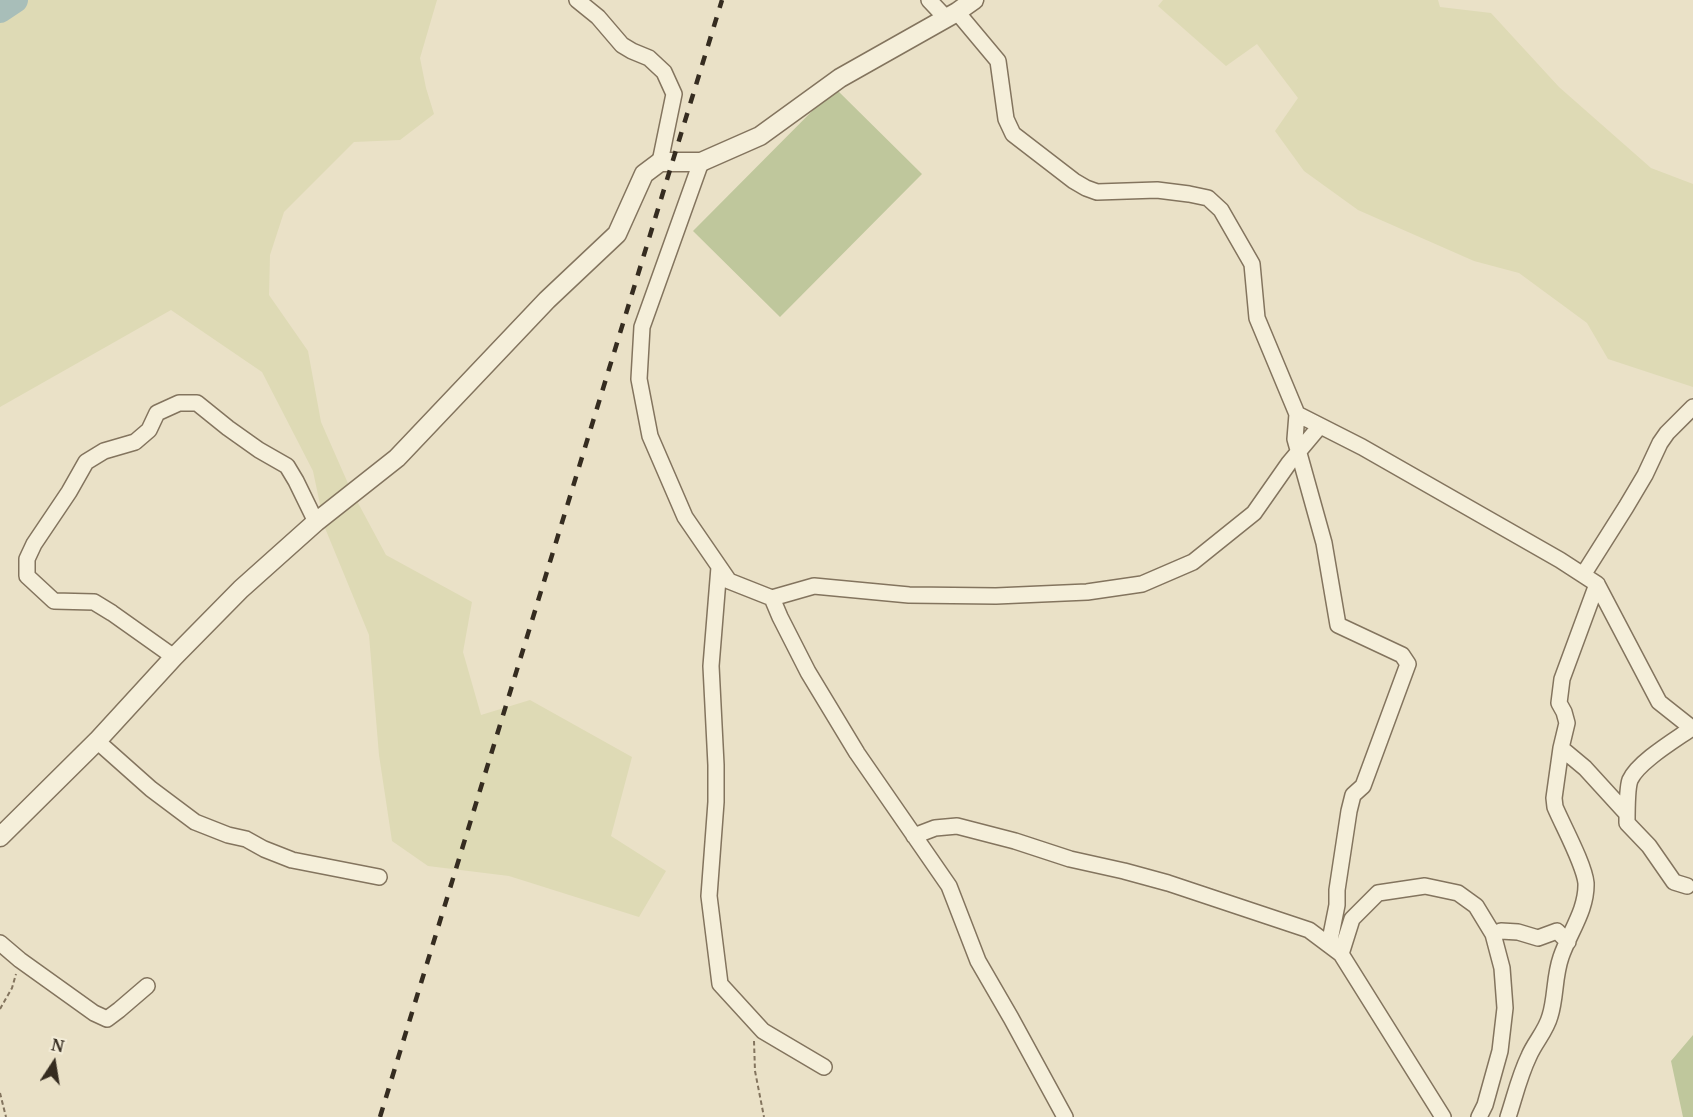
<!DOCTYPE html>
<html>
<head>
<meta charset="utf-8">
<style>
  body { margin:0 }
  #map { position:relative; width:1693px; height:1117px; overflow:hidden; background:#eae1c7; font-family:"Noto Serif",serif }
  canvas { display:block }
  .north { position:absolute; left:24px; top:1033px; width:60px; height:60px; -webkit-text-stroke:4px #f2ebd6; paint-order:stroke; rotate:12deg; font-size:16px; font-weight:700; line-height:24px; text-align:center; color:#352c20 }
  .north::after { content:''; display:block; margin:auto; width:21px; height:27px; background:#352c20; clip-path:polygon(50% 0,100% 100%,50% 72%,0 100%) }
</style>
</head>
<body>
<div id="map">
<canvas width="1693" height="1117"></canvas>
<div class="north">N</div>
</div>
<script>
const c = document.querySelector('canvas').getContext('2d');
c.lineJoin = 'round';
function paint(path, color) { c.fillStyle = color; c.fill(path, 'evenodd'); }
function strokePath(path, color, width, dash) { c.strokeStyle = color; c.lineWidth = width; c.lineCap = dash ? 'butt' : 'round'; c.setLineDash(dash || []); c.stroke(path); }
paint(new Path2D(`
  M0,0H437L420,58L426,88L434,114L400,140L354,142L284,212L270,255L269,295L308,351L321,422L350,488L386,555L472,602L463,652L481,715L530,700L632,757L611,836L666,871L639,917L509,876L428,866L392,841L379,755L369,635L325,528L313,471L262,372L171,310L0,407Z
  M1163,0H1438L1440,7L1491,13L1559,87L1651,168L1693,184V387L1608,359L1587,323L1519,273L1474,261L1358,210L1304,171L1275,131L1298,98L1257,44L1226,66L1158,6Z`), '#dedab5');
paint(new Path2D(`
  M835,88L922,174L780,317L693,231Z
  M1693,1035V1117H1683L1671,1061Z`), '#bfc79c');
strokePath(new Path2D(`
  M0,10L15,0`), '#a8beb9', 26);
const minor = new Path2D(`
  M577,0L598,17L622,45L632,51L649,58L664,72L674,94L660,162
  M929,0L946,18
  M957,12L998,61L1006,119L1013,134L1074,181L1086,188L1097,192L1157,190L1189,194L1208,198L1221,210L1252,264L1257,318L1297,414L1362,447L1560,560L1597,584L1562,679L1559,703L1564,712L1567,723L1561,748L1554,798L1555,807C1563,826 1584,864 1586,883C1587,910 1569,933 1561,957C1554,977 1556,997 1550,1016C1546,1031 1535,1042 1529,1056C1519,1077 1515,1096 1508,1117
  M701,162L642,327L639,379L650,436L685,517L729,581L772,598L780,617L808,672L857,753L949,886L978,961L1011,1018L1065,1117
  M1297,414L1295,439L1324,543L1338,625L1402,655L1408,664L1363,786L1353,795L1349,811L1337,890V905L1329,945
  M719,567L711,666L716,765V802L709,896L720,984L763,1031L824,1067
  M1583,575L1626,507L1645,475L1660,443L1667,433L1693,407
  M1597,584L1659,702L1693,729
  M772,598L814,586L909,595L996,596L1087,592L1142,584L1193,562L1254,513L1289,463L1320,426
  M174,657L112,613L94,602L54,601L27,576V559L34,544L69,492L86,462L104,451L135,442L149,430L157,413L179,403H197L228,428L259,450L287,466L296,481L316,522
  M97,741L151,789L195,822L228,835L246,839L264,849L292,860L379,877
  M1561,748L1585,768L1627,814
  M914,836L935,828L957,826L1015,841L1070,859L1124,871L1168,883L1309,930L1341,954L1443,1117
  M1687,886L1674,882L1649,846L1627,823C1627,813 1627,788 1630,780C1638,762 1675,740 1692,728
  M1493,934L1501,931L1518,932L1538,938L1557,931L1568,942
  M0,943L20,960L94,1013L107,1019L119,1010L147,986
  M1341,954L1352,919L1378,893L1425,886L1458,893L1476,906L1493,934L1502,968L1505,1008L1500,1051L1485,1105L1479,1117`);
const tertiary = new Path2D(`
  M0,837L97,741L174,657L241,589L316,522L397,458L547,300L617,234L644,174L660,162H701L760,136L840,78L957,12L974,0`);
strokePath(minor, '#83745e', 18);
strokePath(tertiary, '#83745e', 21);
strokePath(new Path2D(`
  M0,1009L12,988L16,974
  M754,1041L755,1071L764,1117
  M0,1093L6,1117`), '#83745e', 2, [4.5, 3]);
strokePath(minor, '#f5efda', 15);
strokePath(tertiary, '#f5efda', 18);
strokePath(new Path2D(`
  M380,1117L722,0`), '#352c20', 4.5, [10, 10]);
</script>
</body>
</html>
